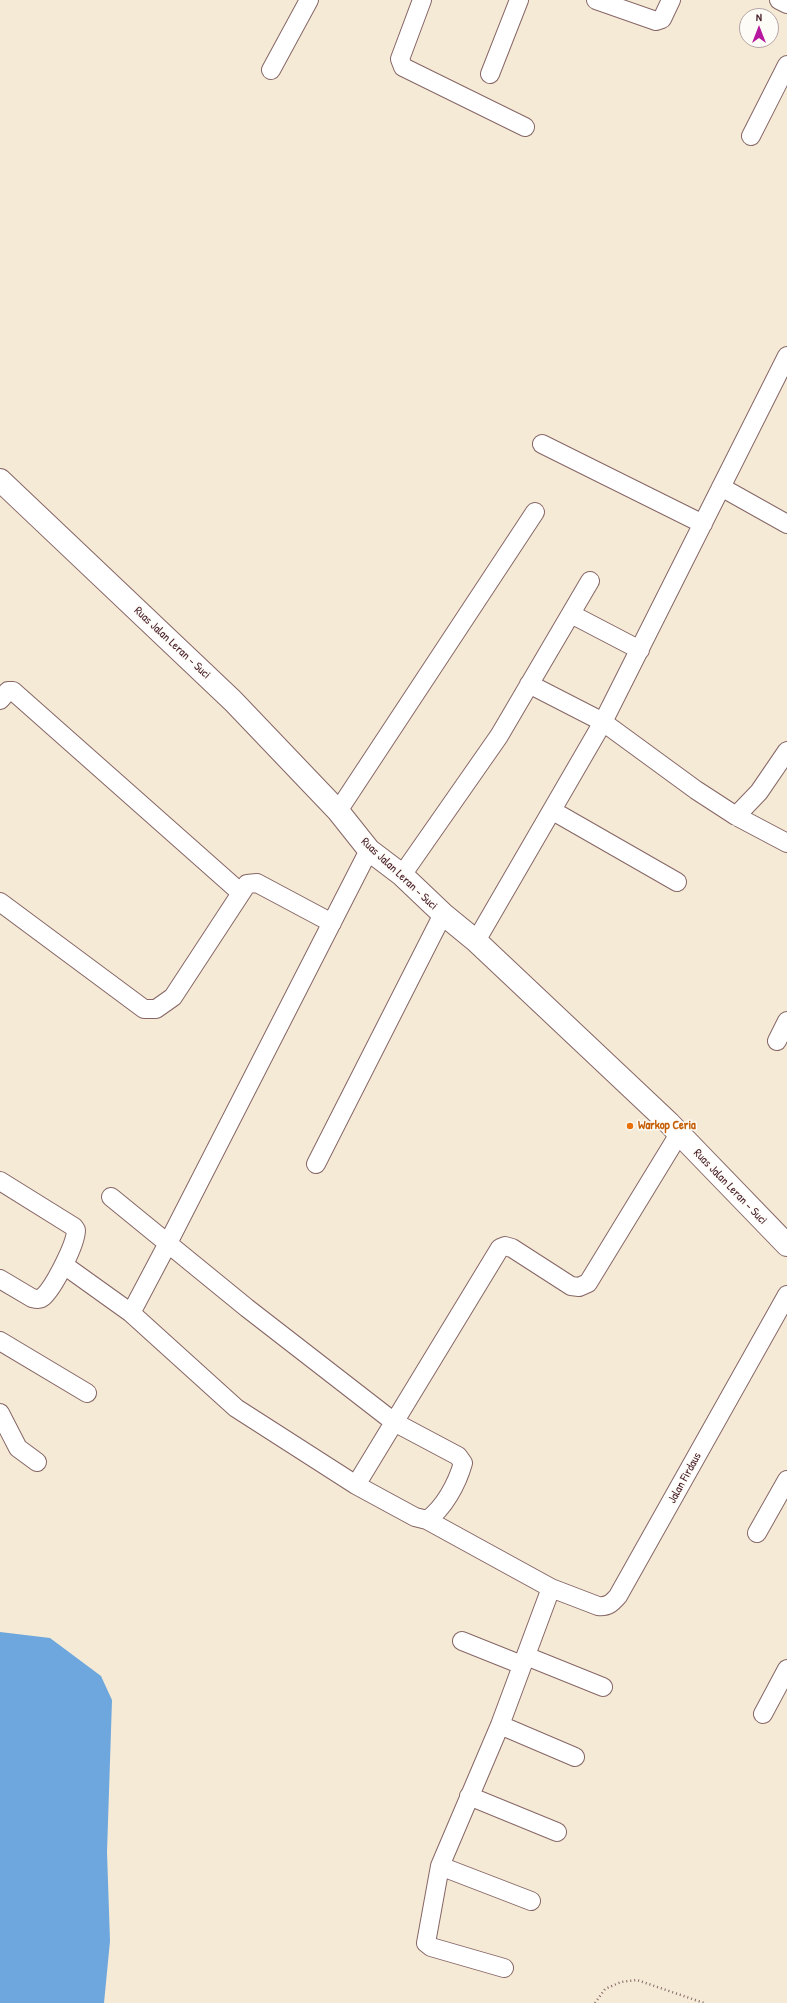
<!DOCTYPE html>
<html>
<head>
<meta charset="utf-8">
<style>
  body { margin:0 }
  #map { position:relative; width:787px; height:2003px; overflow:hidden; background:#f5ead5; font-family:"Patrick Hand",sans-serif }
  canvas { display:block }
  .north { position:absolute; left:739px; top:8px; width:40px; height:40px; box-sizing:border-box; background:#fdfcf7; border:1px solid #b5a4a5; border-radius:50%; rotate:0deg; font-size:11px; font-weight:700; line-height:16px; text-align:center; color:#4a1f2b }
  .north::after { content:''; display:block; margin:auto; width:14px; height:18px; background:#b5179e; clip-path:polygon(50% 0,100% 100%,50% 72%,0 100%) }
</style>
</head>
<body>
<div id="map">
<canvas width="787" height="2003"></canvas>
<div class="north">N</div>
</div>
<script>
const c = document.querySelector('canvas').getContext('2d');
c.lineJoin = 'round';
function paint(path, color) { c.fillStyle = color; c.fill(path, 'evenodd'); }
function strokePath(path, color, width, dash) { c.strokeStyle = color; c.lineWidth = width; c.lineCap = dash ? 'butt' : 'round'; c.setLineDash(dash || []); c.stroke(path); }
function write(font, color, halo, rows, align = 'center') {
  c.font = font + ' "Patrick Hand",sans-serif'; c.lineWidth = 3; c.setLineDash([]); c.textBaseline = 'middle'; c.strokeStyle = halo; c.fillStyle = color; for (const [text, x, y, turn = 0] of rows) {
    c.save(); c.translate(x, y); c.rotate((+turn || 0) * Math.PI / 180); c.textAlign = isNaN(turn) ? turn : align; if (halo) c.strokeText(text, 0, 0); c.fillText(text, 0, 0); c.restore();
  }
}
paint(new Path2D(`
  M0,1632L50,1638L101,1676L112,1700L107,1852L110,1941L104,2003H0Z`), '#6da7dd');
const minor = new Path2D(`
  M422,0L400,59L403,67L525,127
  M596,0L656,21L662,19L671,0
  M779,0L787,4
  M271,70L309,0
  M490,74L519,0
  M751,136L787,65
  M542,444L703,524
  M721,487L787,524
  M571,614L640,650
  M529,684L603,722L696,790L736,816L787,843
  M0,700L8,691H13L241,893
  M338,811L535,512
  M553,811L677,882
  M736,816L759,792L787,751
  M402,875L499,736L590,581
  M0,902L144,1009H156L173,997L247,884L257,883L332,923
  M476,941L603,722L787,356
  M777,1041L787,1021
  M316,1164L443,914
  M0,1181L74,1227L76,1230C76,1244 54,1287 43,1297C40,1300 36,1299 32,1298L0,1279
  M64,1265L131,1313L236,1408L356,1485L415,1517L427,1520C444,1508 457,1484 463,1463L458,1456L394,1422L247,1308L111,1197
  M131,1313L168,1243L369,850
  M0,1341L87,1393
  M0,1413L18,1448L37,1462
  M356,1485L500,1248L505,1246L512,1248L571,1286L579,1287L588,1283L679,1134
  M427,1520L551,1588L598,1606C608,1607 612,1603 618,1596L787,1295
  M757,1533L787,1480
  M462,1641L522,1665
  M526,1656L603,1687
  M763,1714L787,1669
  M500,1725L575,1757
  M469,1796L557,1832
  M440,1866L531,1901
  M504,1968L431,1947L426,1943L440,1866L500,1725L551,1588`);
const major = new Path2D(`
  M0,480L233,701L338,811L369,850L402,875L443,914L476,941L669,1123L787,1245`);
strokePath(minor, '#866666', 20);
strokePath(major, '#866666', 24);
strokePath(new Path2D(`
  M595,2003L605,1989L621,1982L637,1980L704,2003`), '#866666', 2.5, [1, 3]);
strokePath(minor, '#fff', 18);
strokePath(major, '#fff', 22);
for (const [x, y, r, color] of [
  [630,1126,4,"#e8710a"]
]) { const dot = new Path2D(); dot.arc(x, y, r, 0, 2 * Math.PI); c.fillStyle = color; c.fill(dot); strokePath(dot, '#fdfcf7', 1.5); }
write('12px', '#4a1f2b', '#fdfcf7', [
  ["Ruas Jalan Leran - Suci",172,643,43],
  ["Ruas Jalan Leran - Suci",399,874,43],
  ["Ruas Jalan Leran - Suci",730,1187,46],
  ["Jalan Firdaus",685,1478,-61]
]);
write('bold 12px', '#c56008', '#fdfcf7', [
  ["Warkop Ceria",638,1126]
], 'left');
</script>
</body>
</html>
